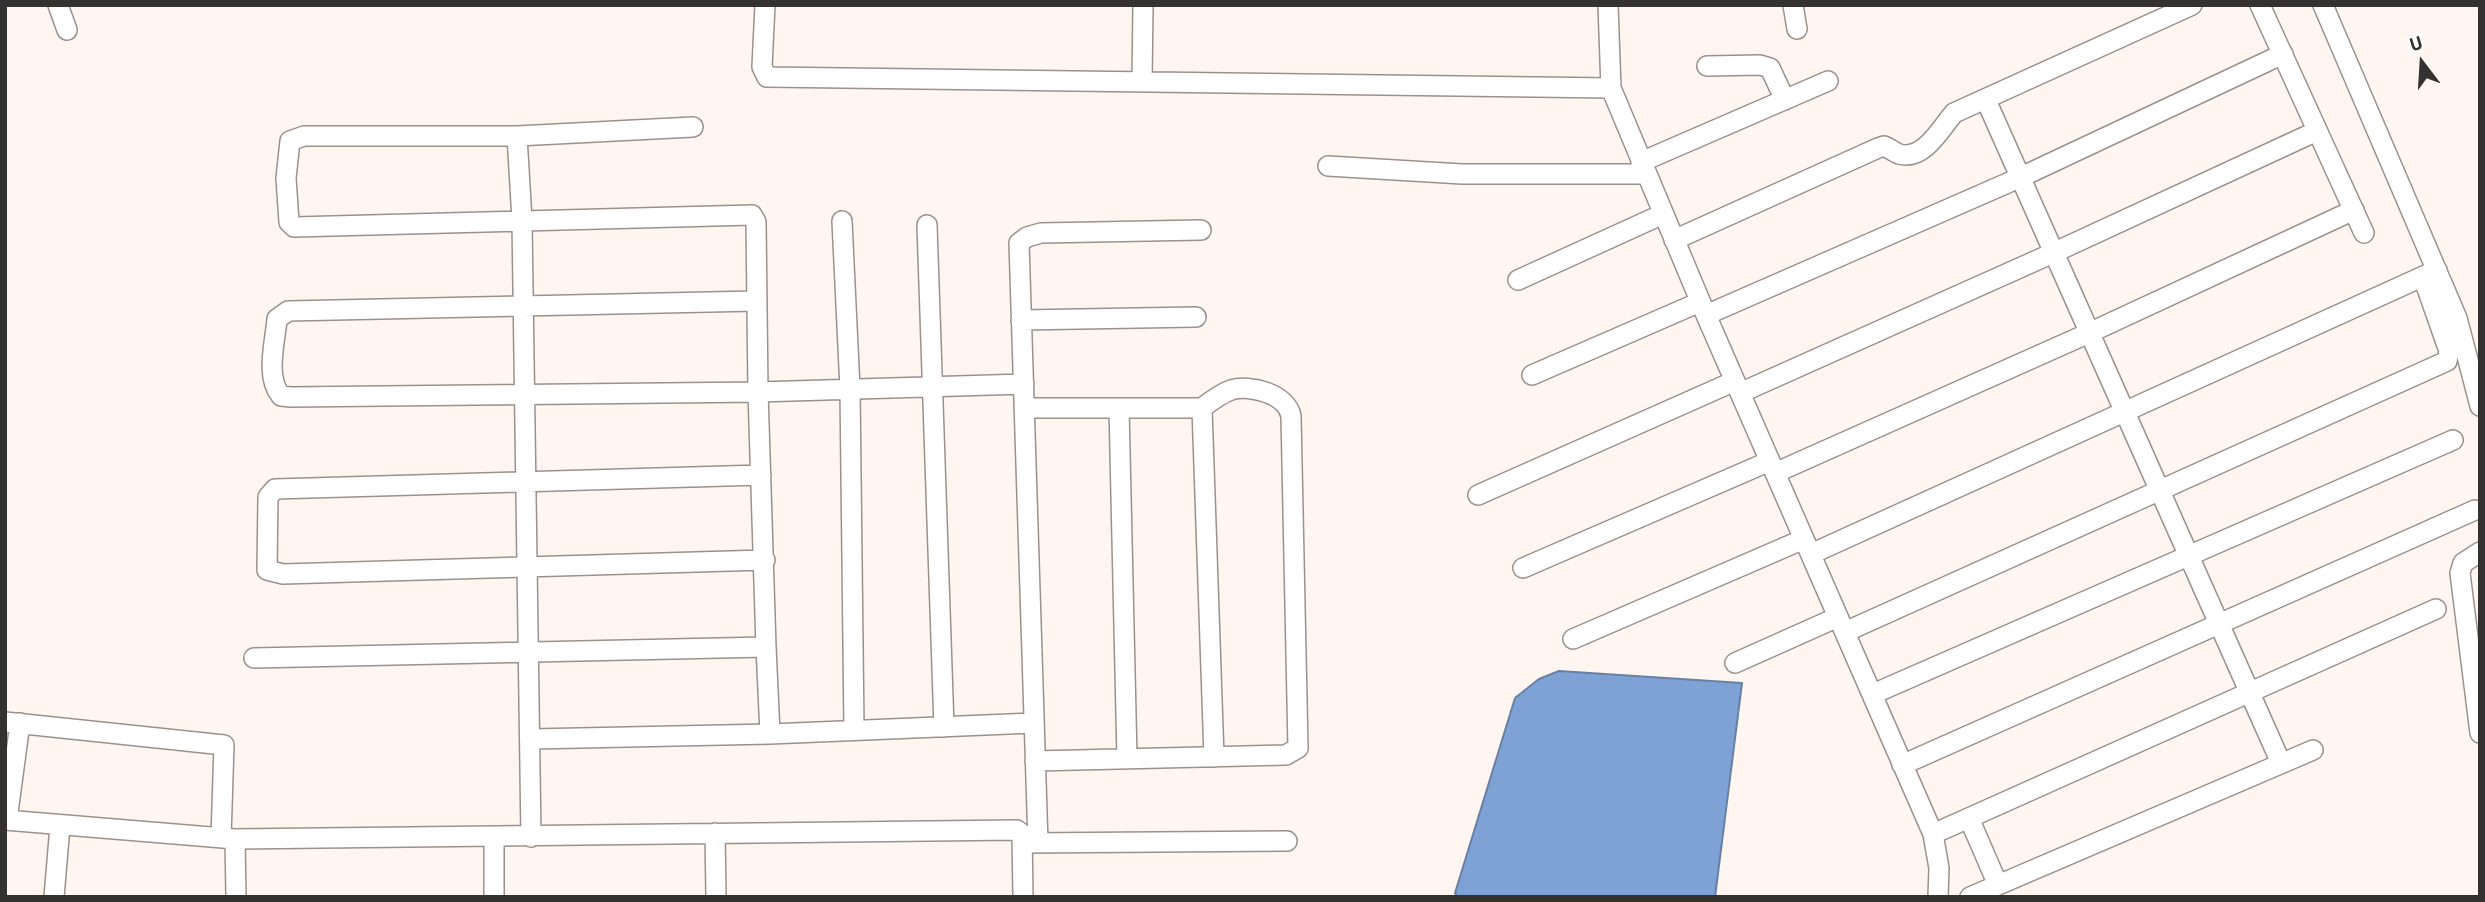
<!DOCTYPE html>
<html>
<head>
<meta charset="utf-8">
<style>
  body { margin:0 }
  #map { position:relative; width:2485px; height:902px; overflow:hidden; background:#fff6f2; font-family:"Titillium Web",sans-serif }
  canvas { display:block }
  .frame { position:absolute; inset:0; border:7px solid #35312f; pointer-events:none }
  .north { position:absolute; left:2387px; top:28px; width:70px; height:70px; -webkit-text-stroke:5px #fff; paint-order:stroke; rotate:343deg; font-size:19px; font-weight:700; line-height:28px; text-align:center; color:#35312f }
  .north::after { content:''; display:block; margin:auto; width:24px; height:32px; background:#35312f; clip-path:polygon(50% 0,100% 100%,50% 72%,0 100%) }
</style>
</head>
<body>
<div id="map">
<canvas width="2485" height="902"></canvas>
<div class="frame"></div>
<div class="north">U</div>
</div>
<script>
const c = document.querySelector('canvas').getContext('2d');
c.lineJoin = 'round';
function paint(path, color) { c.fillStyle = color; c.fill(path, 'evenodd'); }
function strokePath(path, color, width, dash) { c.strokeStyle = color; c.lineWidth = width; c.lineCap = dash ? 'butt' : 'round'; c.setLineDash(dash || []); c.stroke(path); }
const water = new Path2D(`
  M1559,671L1742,683L1715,897H1457L1455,893L1515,698L1539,679Z`);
paint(water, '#7ea2d6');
strokePath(water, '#6880a4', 2);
const street = new Path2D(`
  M58,5L67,30
  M765,5L762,67L767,77L1611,88
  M1608,5L1611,88L1706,315L1933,834L1939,868L1938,897
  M1793,5L1797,29
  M2260,5L2364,233
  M2323,5L2457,318L2480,406
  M1707,66L1760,65L1770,68L1785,100
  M1142,82L1143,5
  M1986,100L2281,763
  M693,127L517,136H304L290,141L286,178L289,222L294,227L752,215L756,222L758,392L291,397L281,396C265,377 275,343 277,319L288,311L756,301
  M517,136L522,220L531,837
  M1641,162L1828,81
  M1328,166L1462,174H1646
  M842,221L850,389L854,730
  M927,225L944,727
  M1674,240L1878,148L1884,146C1889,148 1894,152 1899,154C1924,161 1941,128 1954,113L2192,5
  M1518,280L1663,214
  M1706,315L2019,178L2283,54
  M1021,320L1196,317
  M1532,375L1700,302
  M1740,393L2053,253L2317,131
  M1024,408H1202C1211,401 1220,394 1231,390C1250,384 1287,394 1291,416L1298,748L1286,755L1035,761
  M1119,408L1127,758
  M1202,408L1214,757
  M1775,473L2089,333L2354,210
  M761,475L275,489L268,497L267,570L283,574L765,560
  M1478,495L1735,381
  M2480,552L2463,563L2460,573L2480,733
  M1811,554L2437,270
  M1523,568L1770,461
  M1845,632L2447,361L2449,351L2423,277
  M1573,639L1804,539
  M766,647L770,734
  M254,658L766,647L758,392L1024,384
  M1735,663L1838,617
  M1873,694L2453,440
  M5,722L224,745L221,838
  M532,739L770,734L1033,723
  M1902,765L2475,510
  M1969,818L1998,885
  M5,820L235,839L1017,830L1022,834L1023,897
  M7,820L20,723
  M715,833L716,897
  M1933,834L2436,609
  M494,837V897
  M235,839L236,897
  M1026,843L1287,841
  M1038,843L1019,243L1027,237L1041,233L1201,230
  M54,897L60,826
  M1970,897L2313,750`);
strokePath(street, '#9b918c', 22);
strokePath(street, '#fff', 19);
</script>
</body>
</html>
